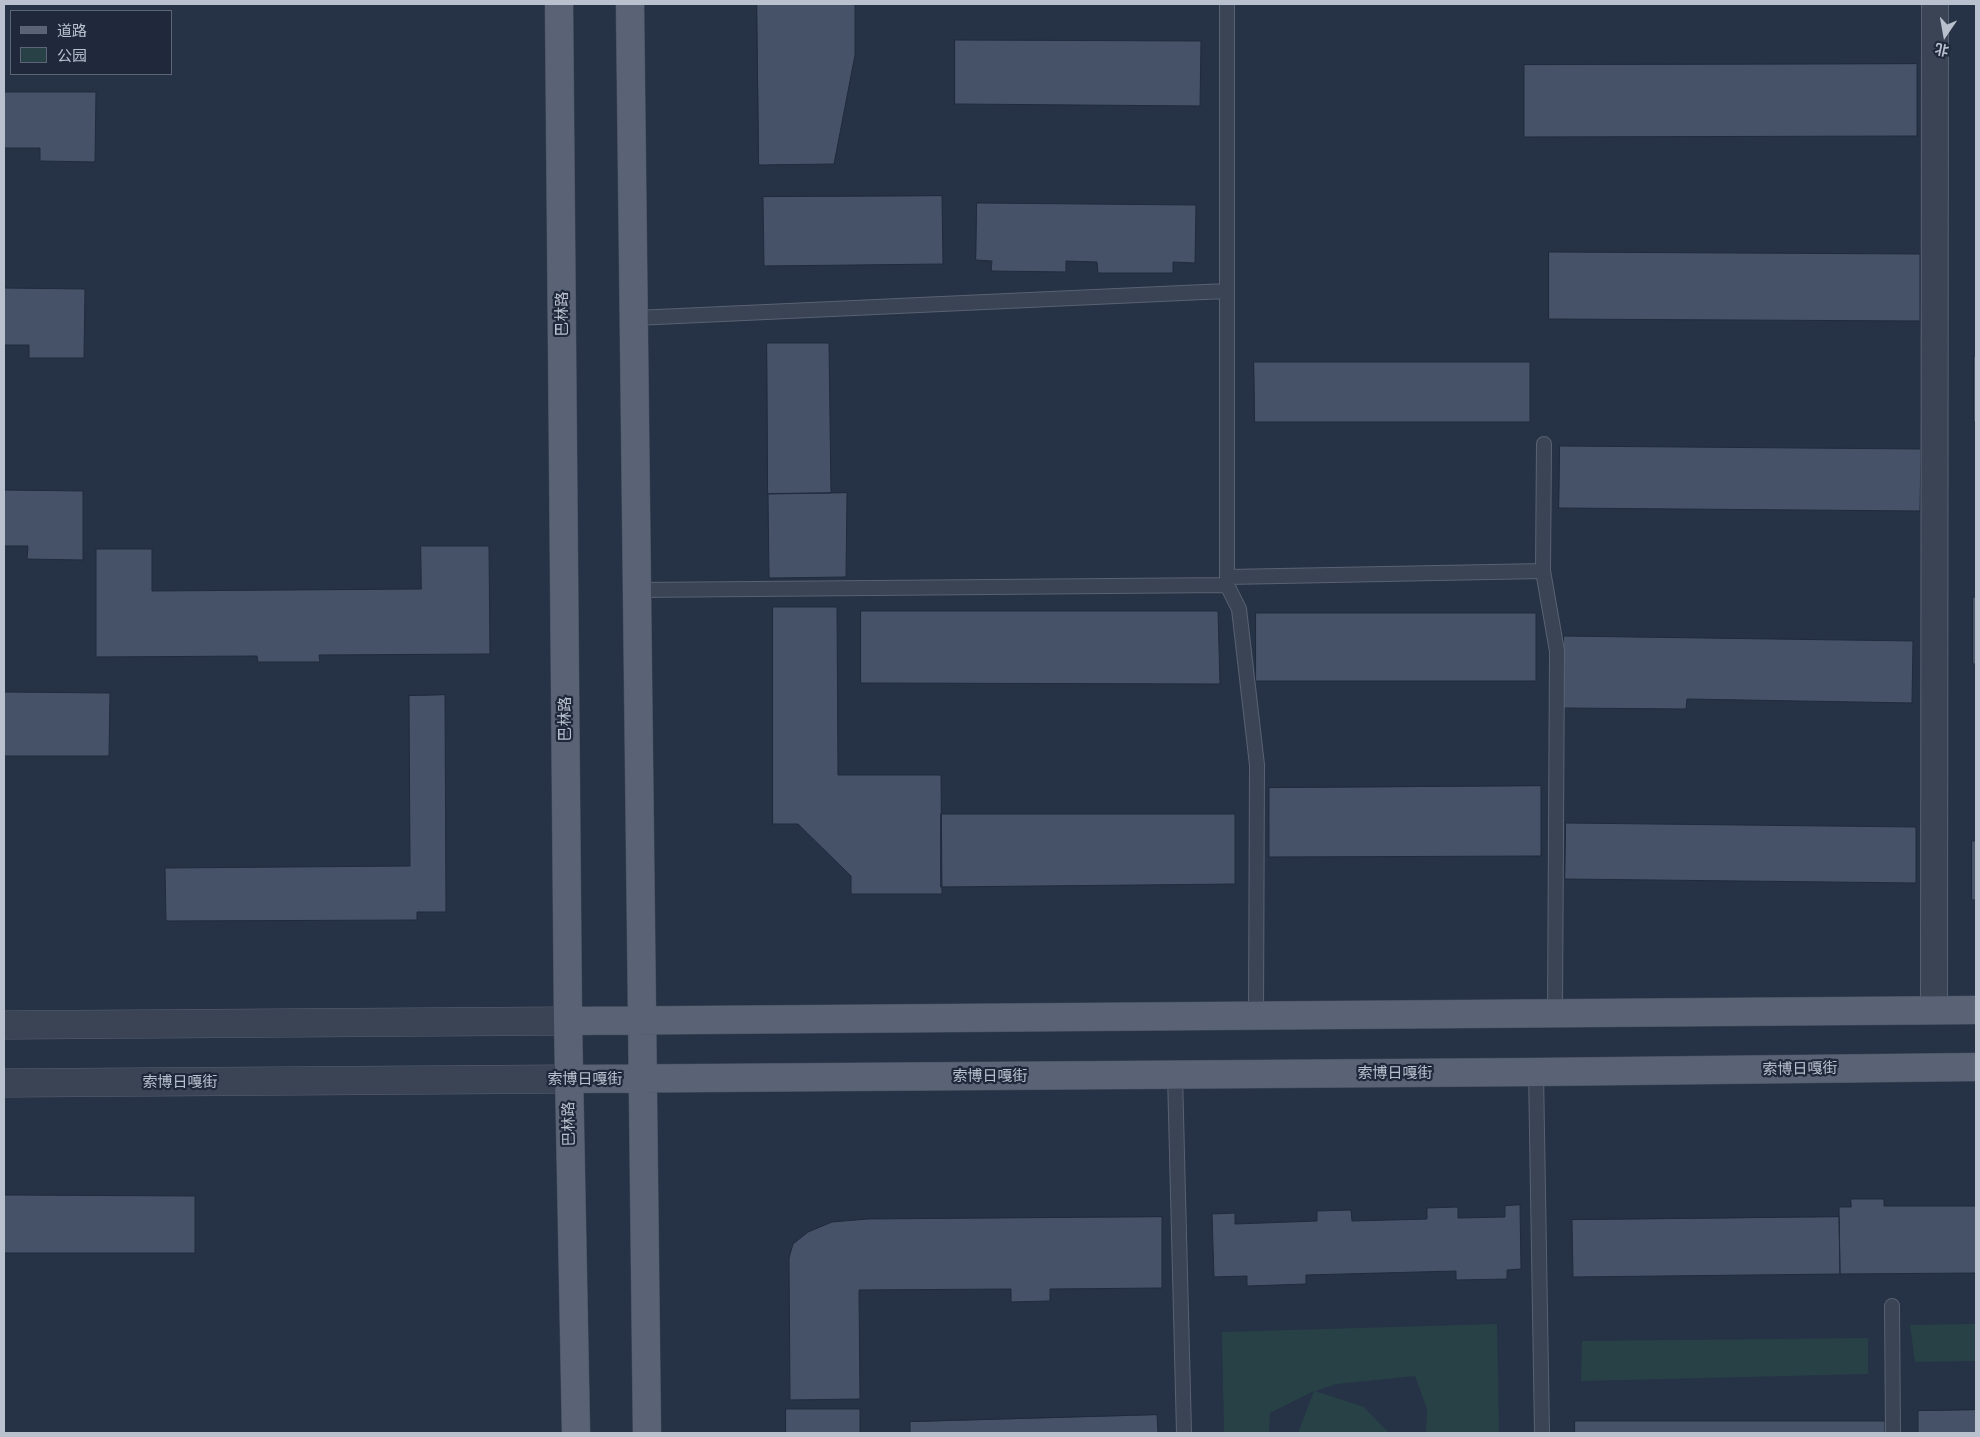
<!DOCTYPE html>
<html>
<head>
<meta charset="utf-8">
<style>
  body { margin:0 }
  #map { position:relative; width:1980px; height:1437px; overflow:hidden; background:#263246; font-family:Mulish,"Noto Sans SC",sans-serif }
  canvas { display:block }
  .frame { position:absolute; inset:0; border:5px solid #b9c0ce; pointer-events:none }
  .legend { position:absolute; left:10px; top:10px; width:162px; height:65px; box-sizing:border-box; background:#1f293b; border:1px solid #5d6576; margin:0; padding:6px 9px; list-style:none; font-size:15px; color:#b9c0ce }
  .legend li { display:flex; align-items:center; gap:10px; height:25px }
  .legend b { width:25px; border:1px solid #5d6576 }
  .north { position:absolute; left:1920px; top:10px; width:50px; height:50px; -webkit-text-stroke:4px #1f293b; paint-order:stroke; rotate:192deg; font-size:14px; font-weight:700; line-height:20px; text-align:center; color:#b9c0ce }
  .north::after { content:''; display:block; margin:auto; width:18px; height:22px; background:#b9c0ce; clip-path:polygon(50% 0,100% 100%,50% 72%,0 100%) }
</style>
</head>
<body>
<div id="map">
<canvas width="1980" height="1437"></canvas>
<div class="frame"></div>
<ul class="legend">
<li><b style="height:6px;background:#596375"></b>道路</li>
<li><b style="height:14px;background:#284147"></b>公园</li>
</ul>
<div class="north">北</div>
</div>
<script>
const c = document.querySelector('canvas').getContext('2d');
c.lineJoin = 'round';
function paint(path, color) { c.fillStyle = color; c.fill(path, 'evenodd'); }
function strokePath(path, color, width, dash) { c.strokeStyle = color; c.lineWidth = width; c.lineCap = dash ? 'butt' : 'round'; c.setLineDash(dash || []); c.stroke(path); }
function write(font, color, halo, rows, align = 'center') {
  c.font = font + ' Mulish,"Noto Sans SC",sans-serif'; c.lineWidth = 4.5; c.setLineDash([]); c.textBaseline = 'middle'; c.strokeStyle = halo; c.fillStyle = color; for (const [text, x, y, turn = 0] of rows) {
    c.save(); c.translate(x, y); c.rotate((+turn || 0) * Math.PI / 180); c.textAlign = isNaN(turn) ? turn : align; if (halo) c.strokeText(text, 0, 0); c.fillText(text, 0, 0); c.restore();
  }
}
paint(new Path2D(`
  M1497,1324L1499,1433H1426L1427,1409L1415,1376L1337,1384L1315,1391L1364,1407L1389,1433H1298L1314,1391L1270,1413L1269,1433H1224L1222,1332Z
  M1976,1324V1361L1915,1362L1910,1325Z
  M1868,1338V1374L1581,1381L1582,1341Z`), '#284147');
const building = new Path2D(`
  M757,4H855V55L834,164L759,165Z
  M955,40L1201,41L1200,106L955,104Z
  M1917,64V136L1524,137V65Z
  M4,92H96L95,162L40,161V148H4Z
  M942,196L943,264L764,266L763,197Z
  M977,203L1196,205L1195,263L1173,262V273H1098L1097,262L1066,261V272L991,271L992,261L976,260Z
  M1549,252L1920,254V321L1549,319Z
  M4,288L85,289L84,358H29V345H4Z
  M767,343H829L831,493L768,494Z
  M1974,356H1976V422H1974Z
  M1254,362H1530V422H1255Z
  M1560,446L1921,449L1920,511L1559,508Z
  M4,490L83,491V560L27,559L28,546H4Z
  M847,493L846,577L769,578L768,494Z
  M421,546H489L490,654L319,655L320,662H258L257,656L96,657V549H152V591L421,589Z
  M1973,597H1976V664H1973Z
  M773,607H837L838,775H941L942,894H851V876L798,824H773Z
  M861,611H1218L1220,684L861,683Z
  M1256,613H1536V681H1256Z
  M1564,636L1913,641L1912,703L1687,699L1686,709L1563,708Z
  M4,692L110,693L109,756H4Z
  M445,695L446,912H417V920L166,921L165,868L410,866L409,696Z
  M1541,786V856L1269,857V788Z
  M941,814H1235V884L941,887Z
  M1566,823L1916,827V883L1565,879Z
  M1972,841H1976V900H1972Z
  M4,1195L195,1196V1253H4Z
  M1851,1199H1884V1206H1976V1273L1840,1274L1839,1207H1851Z
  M1520,1205L1521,1269L1507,1270V1279L1456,1280V1271L1306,1275V1284L1247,1286V1276L1214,1277L1212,1214L1235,1213V1224L1317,1221V1211L1351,1210L1352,1221L1427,1219V1208L1458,1207V1218L1505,1217V1206Z
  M1162,1217V1288L1050,1289V1301L1011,1302V1289L859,1290L860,1399L790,1400L789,1258L793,1244L808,1232L832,1222L868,1219Z
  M1839,1217L1840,1274L1573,1277L1572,1220Z
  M786,1409H860V1433H786Z
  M1976,1410V1433H1918V1411Z
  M1157,1415L1158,1433H910V1422Z
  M1575,1421H1885V1433H1575Z`);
paint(building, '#455268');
strokePath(building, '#212b3d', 1);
const service = new Path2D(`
  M1227,4V585L1239,609L1257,765L1256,1016
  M635,318L1226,291
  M1544,444L1543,571L1557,651L1555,1013
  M1227,577L1543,571
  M636,590L1227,585
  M1536,1072L1542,1433
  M1175,1075L1184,1433
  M1892,1306L1893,1433`);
const minor = new Path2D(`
  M1934,1010L1935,4`);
const tertiary = new Path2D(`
  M4,1025L568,1021
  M4,1083L568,1079`);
const primary = new Path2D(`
  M559,4L568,1021L576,1433
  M630,4L647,1433
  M568,1021L1976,1010
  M568,1079L1536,1072L1976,1067`);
strokePath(service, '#596272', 16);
strokePath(minor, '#596272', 28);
strokePath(tertiary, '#596272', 29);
strokePath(primary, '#444d5e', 29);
strokePath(service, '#3b4455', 14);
strokePath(minor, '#3b4455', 26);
strokePath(tertiary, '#3b4455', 28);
strokePath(primary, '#596375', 28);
write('15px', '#b9c0ce', '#1f293b', [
  ["巴林路",562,314,-90],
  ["巴林路",565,719,-90],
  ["索博日嘎街",1800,1069,-1],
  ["索博日嘎街",1395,1073],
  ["索博日嘎街",990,1076],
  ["索博日嘎街",585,1079],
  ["索博日嘎街",180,1082],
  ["巴林路",569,1124,-91]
]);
</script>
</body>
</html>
